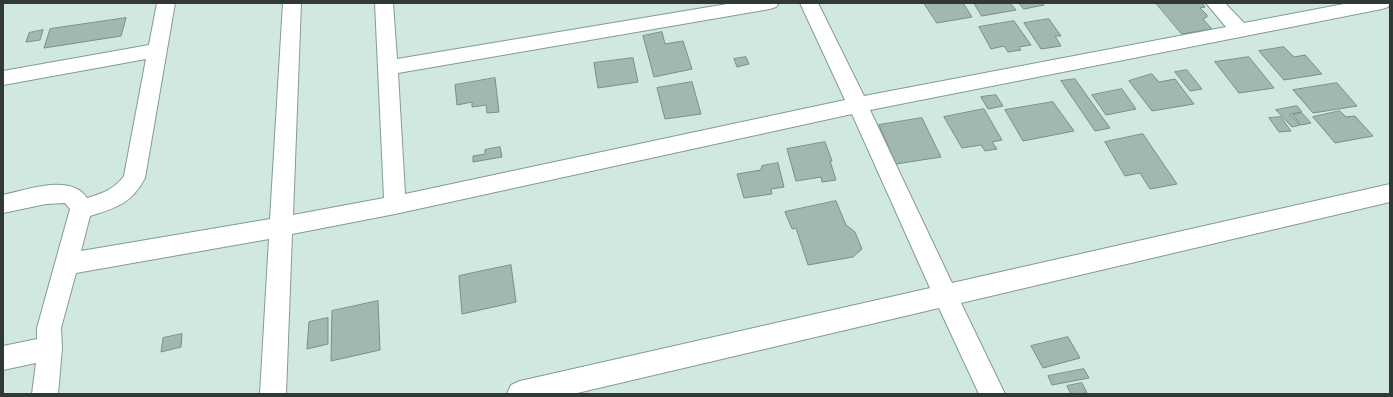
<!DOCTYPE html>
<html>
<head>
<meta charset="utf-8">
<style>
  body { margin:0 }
  #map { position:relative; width:1393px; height:397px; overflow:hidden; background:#d1e8e2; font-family:"Exo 2",sans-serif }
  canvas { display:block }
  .frame { position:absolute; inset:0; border:4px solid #303937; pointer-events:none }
</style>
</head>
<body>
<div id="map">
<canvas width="1393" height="397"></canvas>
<div class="frame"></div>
</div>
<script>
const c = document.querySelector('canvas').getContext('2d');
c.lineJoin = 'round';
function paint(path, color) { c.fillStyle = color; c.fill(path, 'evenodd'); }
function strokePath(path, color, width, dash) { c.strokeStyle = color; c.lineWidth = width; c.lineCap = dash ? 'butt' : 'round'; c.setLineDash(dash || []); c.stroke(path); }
const building = new Path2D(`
  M924,3H963L972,17L937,23Z
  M974,3H1010L1016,10L982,16Z
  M1019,3H1042L1044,5L1024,9Z
  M1156,3H1202L1205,7L1200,8L1207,15V17L1203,19L1212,29L1182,34Z
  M126,18L121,36L44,48L50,29Z
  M1049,19L1061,36H1055L1061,46L1041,49L1024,23Z
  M1014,21L1031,45L1019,47L1021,50L1008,52L1004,46L991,49L979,27Z
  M43,30L40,40L26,42L29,33Z
  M662,32L665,44L683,41L692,69L654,77L643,36Z
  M1284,47L1294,57L1305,55L1322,74L1284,80L1259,51Z
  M746,57L749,64L737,67L734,59Z
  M1249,57L1274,88L1239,93L1215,62Z
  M633,58L638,82L598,88L594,63Z
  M1187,70L1202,89L1190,91L1175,72Z
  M1152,74L1159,82L1175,79L1194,104L1152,111L1129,81Z
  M495,78L499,112L487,113L486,105L472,107V102L457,105L455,85Z
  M1075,79L1110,128L1095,131L1061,81Z
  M692,82L701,114L665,119L657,88Z
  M1337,83L1357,106L1313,113L1293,90Z
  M1122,89L1136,109L1106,115L1092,95Z
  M996,95L1003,106L988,109L981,97Z
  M1053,102L1074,131L1023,141L1005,110Z
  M1297,106L1302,112L1290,114L1300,125L1292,127L1276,110Z
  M984,109L1002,140L992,142L997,149L985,151L981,145L962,148L944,117Z
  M1340,111L1346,117L1355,116L1373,136L1335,143L1313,117Z
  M1302,113L1311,123L1301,125L1293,115Z
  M1281,117L1291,131L1279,132L1269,118Z
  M922,118L941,157L896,164L879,125Z
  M1143,134L1177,184L1150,189L1140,173L1125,176L1105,142Z
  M825,142L832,161H830L836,180L822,182L821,177L796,181L787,149Z
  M500,147L502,157L473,162V156L485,154V150Z
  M778,163L784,187L771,189L772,194L744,198L737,174L761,170L762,166Z
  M836,201L846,225L855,232L862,249L853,257L808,265L796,228L792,229L785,212Z
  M511,265L516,302L462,314L459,276Z
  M378,301L380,350L331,361L332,311Z
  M328,318V344L307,349L309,322Z
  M182,334L181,347L161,352L163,338Z
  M1068,337L1080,358L1043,368L1031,346Z
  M1084,369L1089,378L1052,385L1048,376Z
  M1082,383L1087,393L1071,394L1067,386Z`);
paint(building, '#a1b7b1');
strokePath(building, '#788e88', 1);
const street = new Path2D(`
  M157,3H175L145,178C132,203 116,208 90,216L81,251L270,219L283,3H301L293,215L384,198L375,3H393L397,59L733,3H779L776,7L770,9L398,73L405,194L845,100L800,3H818L864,96L1226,27L1206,3H1225L1244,23L1349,3H1390L1388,7L1382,9L870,110L952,283L1390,184V202L961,303L1005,394H979L939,308L573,394H507L511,385L520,381L930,288L852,114L395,214L292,234L286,394H260L269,239L76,273L61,328L62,348L58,394H32L36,363L3,370V346L37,339V328L70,209L65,203L46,204L3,213V195C26,190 71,173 87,198C101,194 115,189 124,176L146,59L3,85V71L149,45Z`);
strokePath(street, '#859b95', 2);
paint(street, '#fff');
</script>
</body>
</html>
